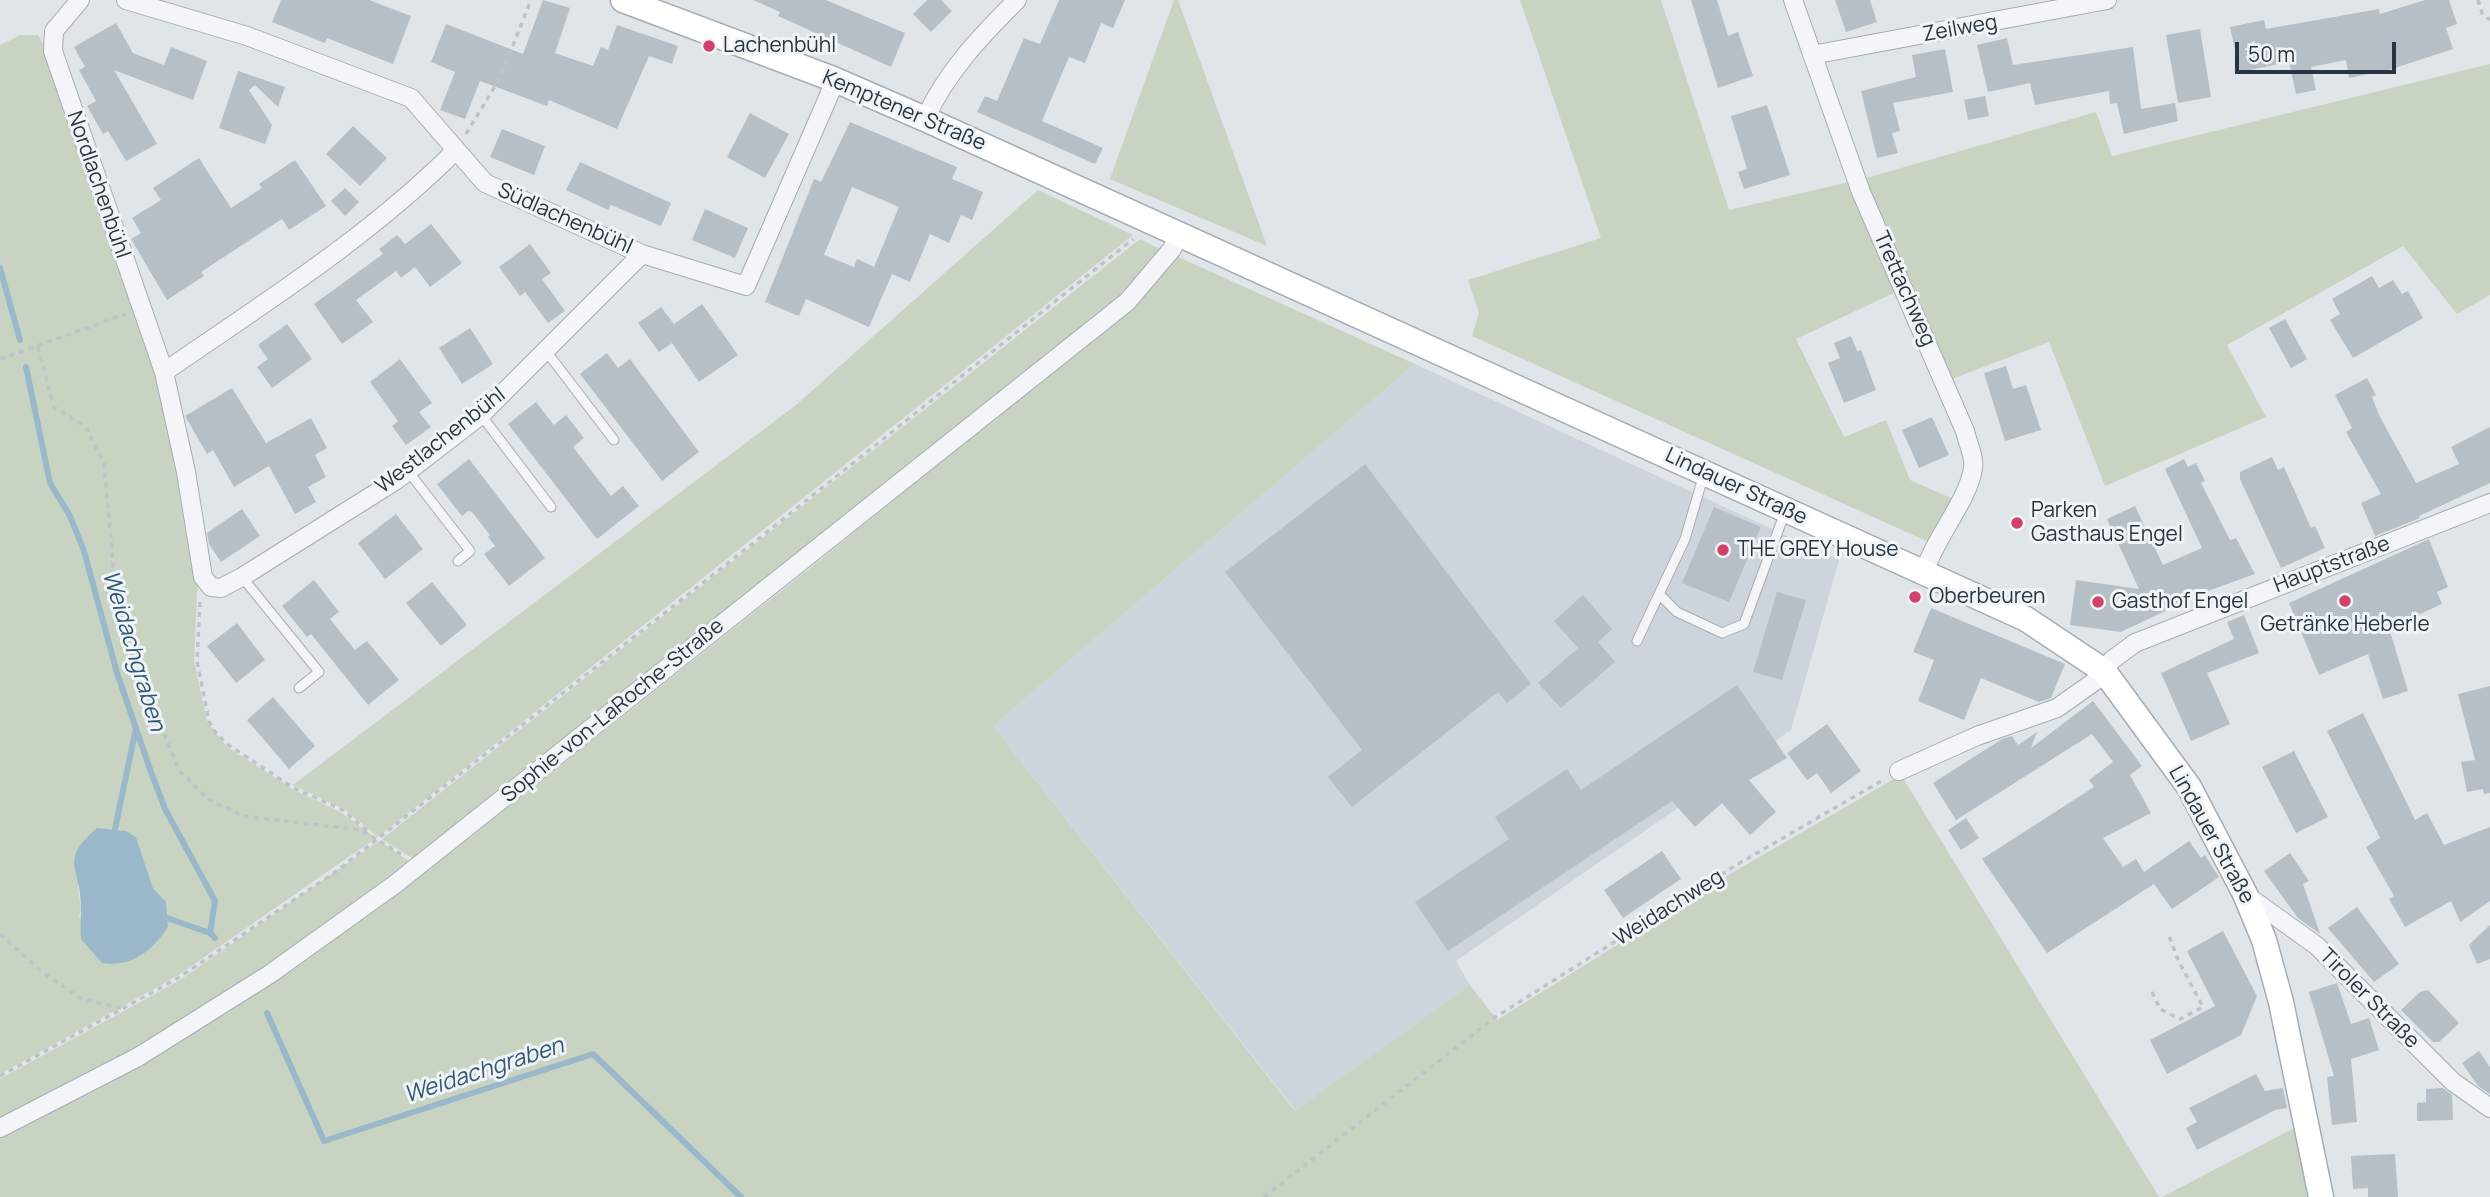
<!DOCTYPE html>
<html>
<head>
<meta charset="utf-8">
<style>
  body { margin:0 }
  #map { position:relative; width:2490px; height:1197px; overflow:hidden; background:#e0e5e9; font-family:Manrope,sans-serif }
  canvas { display:block }
  .scale { position:absolute; left:2235px; top:42px; width:161px; height:32px; box-sizing:border-box; border:4px solid #283541; border-top:0; padding-left:9px; font-size:21px; line-height:24px; white-space:nowrap; color:#283541; -webkit-text-stroke:5px #f0f4f7; paint-order:stroke }
</style>
</head>
<body>
<div id="map">
<canvas width="2490" height="1197"></canvas>
<div class="scale">50 m</div>
</div>
<script>
const c = document.querySelector('canvas').getContext('2d');
c.lineJoin = 'round';
function paint(path, color) { c.fillStyle = color; c.fill(path, 'evenodd'); }
function strokePath(path, color, width, dash) { c.strokeStyle = color; c.lineWidth = width; c.lineCap = dash ? 'butt' : 'round'; c.setLineDash(dash || []); c.stroke(path); }
function write(font, color, halo, rows, align = 'center') {
  c.font = font + ' Manrope,sans-serif'; c.lineWidth = 6; c.setLineDash([]); c.textBaseline = 'middle'; c.strokeStyle = halo; c.fillStyle = color; for (const [text, x, y, turn = 0] of rows) {
    c.save(); c.translate(x, y); c.rotate((+turn || 0) * Math.PI / 180); c.textAlign = isNaN(turn) ? turn : align; if (halo) c.strokeText(text, 0, 0); c.fillText(text, 0, 0); c.restore();
  }
}
paint(new Path2D(`
  M1415,364L1839,560L1791,730L1456,961L1470,985L1296,1111L993,726Z`), '#ced4db');
paint(new Path2D(`
  M1174,0H1178L1267,246L1110,179Z
  M1520,0H1661L1729,210L1849,182L1896,292L1796,339L1844,437L1886,420L1910,480L1953,499L1933,544L1472,336L1479,313L1468,280L1601,238Z
  M21,35H38L48,52L160,374L198,576L194,661L207,721L226,746L291,788L342,813L376,838L177,976L0,1074V45ZM115,829L136,837L153,888L166,902L168,927L139,957L79,918L81,908L78,887Z
  M2490,64V295L2457,314L2403,246L2227,345L2266,417L2105,486L2049,342L1952,379L1863,179L2096,112L2112,156Z
  M1038,190L1133,235L378,837L344,809L293,785L796,405Z
  M1140,239L1162,250L1123,296L415,860L382,839Z
  M1176,256L1415,364L993,726L1295,1111L1470,985L1497,1020L1740,868L1901,775L2159,1197H0V1137L142,1064L274,982L417,879L810,568L1133,305Z
  M379,841L412,863L265,966L133,1052L0,1122V1079L180,980Z
  M2300,1125L2313,1197H2162Z`), '#c8d4c1');
paint(new Path2D(`
  M97,828L126,831L136,837L153,888L166,902L168,927C151,952 132,967 102,963L81,939C80,928 81,918 81,906C81,866 58,862 97,828Z`), '#9ab8ca');
strokePath(new Path2D(`
  M0,268L20,340
  M26,367L50,483L70,516L84,551L117,673L151,772L165,809L215,901L210,933L215,938
  M115,829L136,728
  M167,918L210,933
  M267,1013L324,1141L593,1054L741,1197`), '#9ab8ca', 6);
paint(new Path2D(`
  M281,0H369L411,16L393,64L327,38L325,43L272,22Z
  M543,0L570,8L555,53L593,66L601,47L608,50L617,25L678,46L672,64L649,56L617,129L549,100L547,106L480,81L465,119L440,110L455,72L431,62L446,24L523,54Z
  M753,0H826L905,33L891,67L778,16L780,12Z
  M927,0H941L952,11L931,32L913,14Z
  M1059,0H1125L1113,28L1101,23L1085,63L1069,57L1042,121L1103,148L1095,164L977,112L985,96L997,101L1024,38L1040,44Z
  M1691,0H1717L1728,36L1738,32L1753,76L1718,88Z
  M1835,0H1870L1877,22L1846,32Z
  M2425,0H2449L2457,24L2446,28L2453,49L2392,69L2349,78L2346,60L2311,67L2316,90L2296,94L2289,62L2240,72L2230,27L2264,20L2266,29L2379,9L2380,14Z
  M116,23L133,53L164,65L171,47L207,61L193,100L114,70L157,144L126,161L108,131L103,134L87,106L96,101L79,70L85,67L74,47Z
  M2200,29L2211,97L2178,103L2166,35Z
  M2007,38L2013,65L2133,47L2141,109L2175,103L2178,121L2124,134L2117,103L2110,104L2109,91L2035,105L2030,83L1988,92L1977,45Z
  M1945,49L1953,92L1893,103L1900,131L1892,133L1898,153L1877,158L1861,91L1916,77L1912,55Z
  M238,71L285,87L278,107L255,85L249,90L272,125L265,144L219,128Z
  M1985,96L1989,116L1968,120L1964,100Z
  M1767,105L1790,175L1744,189L1738,172L1747,169L1731,116Z
  M750,113L789,134L765,178L727,157Z
  M850,122L957,167L952,179L983,192L972,220L961,215L949,243L930,234L910,282L892,274L869,327L806,299L799,316L765,302L814,179L821,182ZM852,187L899,207L874,267L857,259L854,267L824,255Z
  M353,126L387,158L360,186L326,154Z
  M502,129L545,146L534,175L490,157Z
  M199,158L231,208L262,188L259,184L295,160L326,206L289,230L282,219L201,272L204,276L167,300L131,239L141,233L132,218L161,200L153,188Z
  M580,162L671,203L661,226L611,205L608,210L566,190Z
  M345,188L359,202L345,216L331,201Z
  M705,209L748,228L735,258L692,240Z
  M431,224L462,263L430,287L415,267L401,278L396,271L356,300L373,322L342,344L314,304L383,254L379,249L397,235L405,244Z
  M530,244L551,273L542,279L565,311L548,323L525,292L520,296L499,267Z
  M2372,276L2379,288L2393,280L2402,294L2408,291L2423,318L2353,358L2330,320L2340,314L2332,299Z
  M702,304L738,355L699,382L672,343L659,352L638,323L661,307L674,324Z
  M2285,319L2307,359L2291,368L2269,328Z
  M287,324L312,359L272,388L257,367L268,359L258,345Z
  M470,328L493,364L462,384L439,348Z
  M1851,336L1857,351L1861,350L1876,390L1844,403L1828,363L1840,358L1834,343Z
  M607,353L618,368L630,359L699,452L662,481L580,374Z
  M400,359L432,403L419,412L431,427L406,445L392,426L398,421L370,382Z
  M2006,366L2013,389L2026,385L2041,430L2005,441L1984,373Z
  M2367,378L2376,395L2372,397L2379,415L2416,483L2459,464L2451,447L2490,427V483L2419,516L2420,518L2375,536L2361,503L2381,494L2346,432L2352,428L2335,395Z
  M232,388L266,443L311,418L327,448L315,455L326,477L308,487L316,502L295,514L269,466L234,487L213,450L207,454L185,416Z
  M536,402L554,425L566,415L584,438L573,447L611,496L623,486L639,506L597,539L508,424Z
  M1932,417L1949,455L1919,468L1902,430Z
  M2272,457L2278,470L2284,467L2311,528L2315,526L2325,548L2281,568L2240,479V472Z
  M469,459L545,558L509,586L484,554L495,546L488,537L490,535L472,512L468,511L462,516L437,484Z
  M2184,459L2188,467L2196,463L2205,481L2201,483L2230,540L2236,538L2255,574L2205,592L2121,632L2070,625L2076,580L2139,589L2107,519L2135,506L2163,565L2202,548L2165,469Z
  M1365,464L1531,684L1507,703L1498,692L1352,807L1328,777L1362,750L1225,572Z
  M1714,507L1761,527L1729,602L1682,583Z
  M242,509L260,536L221,562L209,544L207,533Z
  M396,514L423,549L385,579L358,543Z
  M2429,539L2448,587L2437,592L2442,604L2389,628L2408,691L2383,699L2368,654L2319,675L2289,603Z
  M314,580L339,612L330,619L355,650L367,641L399,680L368,705L311,634L307,637L282,606Z
  M432,582L467,625L441,646L406,603Z
  M1777,592L1806,600L1782,680L1753,672Z
  M1583,595L1612,629L1598,642L1615,662L1561,708L1538,683L1578,648L1554,621Z
  M1931,608L2065,664L2051,698L2039,702L1981,678L1964,720L1918,701L1934,660L1913,652Z
  M2244,615L2259,653L2207,673L2230,724L2191,741L2161,673L2234,639L2227,622Z
  M237,623L265,660L236,683L207,646Z
  M1737,685L1787,758L1749,780L1776,812L1750,835L1722,803L1695,827L1672,801L1448,951L1415,902L1509,839L1495,817L1567,769L1581,790Z
  M2490,686V793L2484,794L2483,789L2467,792L2461,762L2475,760L2458,694Z
  M273,697L315,746L289,769L247,720Z
  M2093,701L2142,766L2130,775L2151,813L2103,838L2123,867L2136,859L2144,872L2189,841L2201,858L2205,855L2219,877L2172,909L2154,884L2047,953L1982,859L2094,787L2089,780L2113,762L2092,734L1956,820L1933,783L2002,739L2012,736L2018,745L2037,732L2031,748Z
  M2363,713L2415,820L2427,813L2444,845L2490,827V901L2460,922L2451,901L2405,927L2389,899L2394,896L2366,847L2380,838L2327,731Z
  M1827,724L1861,771L1831,793L1817,773L1807,780L1787,753Z
  M2294,751L2328,817L2296,833L2262,767Z
  M1966,818L1979,838L1961,850L1948,830Z
  M1662,851L1681,879L1623,918L1604,890Z
  M2290,853L2309,881L2303,884L2320,934L2298,918L2264,871Z
  M2357,907L2399,964L2374,982L2328,928Z
  M2490,925V959L2477,964L2469,945Z
  M2223,931L2257,996L2241,1035L2167,1074L2150,1040L2215,1006L2187,951Z
  M2337,983L2351,1024L2369,1018L2379,1050L2351,1059L2357,1122L2332,1125L2327,1077L2334,1076L2309,992Z
  M2428,990L2459,1023L2439,1042H2433L2401,1010L2420,992Z
  M2479,1051L2490,1067V1094L2478,1086L2462,1063Z
  M2256,1074L2265,1091L2283,1088L2287,1108L2275,1110L2197,1150L2186,1128L2197,1122L2189,1108Z
  M2443,1088L2452,1095L2453,1120L2417,1121V1103L2426,1102V1089Z
  M2395,1154L2398,1197H2368V1188L2353,1189L2351,1156Z`), '#b7bfc6');
const lane = new Path2D(`
  M546,351L614,440
  M481,415L551,507
  M408,471L470,551L458,561
  M242,577L319,672L299,688
  M1659,594L1677,612L1722,633L1744,624L1785,512
  M1637,641L1685,539L1704,474`);
const street = new Path2D(`
  M80,0L54,31L53,51L164,372L186,472L203,577L211,587L221,588L242,577L395,481L481,415L642,254
  M126,0L247,36L411,98L485,183L642,254L746,286L830,93L833,79
  M1793,0L1861,192L1965,431C1967,441 1975,458 1973,468C1969,499 1934,539 1924,573
  M1812,55L2107,0
  M925,119C947,71 981,36 1017,0
  M164,372C264,303 369,237 455,151
  M1899,771L1977,736L2057,708L2098,679L2112,660L2135,643L2490,503
  M2246,895L2317,946L2453,1082L2490,1108
  M0,1128L138,1057L270,974L394,885L1127,302L1172,249L1179,234`);
const secondary = new Path2D(`
  M623,0L833,79L925,119L2026,619L2104,671L2189,787L2245,894L2264,940L2281,1002L2321,1197`);
strokePath(lane, '#a5adb3', 11);
strokePath(street, '#a5adb3', 20);
strokePath(secondary, '#a5adb3', 27);
strokePath(new Path2D(`
  M2478,0L2482,13L2490,20
  M466,134L500,78L531,0
  M38,347L54,407L86,427L104,464L115,586L137,674L180,771L207,798L242,816L361,830L401,854
  M0,359L126,314
  M200,602L197,661L209,721L215,732L227,744L292,787L343,810L369,832
  M0,934L42,972L82,999L124,1009
  M2152,992L2160,1009L2180,1019L2203,1007L2178,960L2168,933
  M0,1076L178,978L334,873L737,556L1133,239
  M1264,1197L1494,1018L1738,864L1883,780`), '#bec3c8', 3.5, [5, 5]);
strokePath(lane, '#f3f5f8', 9);
strokePath(street, '#f3f5f8', 18);
strokePath(secondary, '#fff', 24);
for (const [x, y, r, color] of [
  [709,46,7,"#d2416b"],
  [2017,523,7,"#d2416b"],
  [1723,550,7,"#d2416b"],
  [1915,597,7,"#d2416b"],
  [2345,601,7,"#d2416b"],
  [2098,602,7,"#d2416b"]
]) { const dot = new Path2D(); dot.arc(x, y, r, 0, 2 * Math.PI); c.fillStyle = color; c.fill(dot); strokePath(dot, '#f0f4f7', 2.5); }
write('21px', '#283541', '#f0f4f7', [
  ["Zeilweg",1960,29,-10],
  ["Kemptener Straße",904,111,23],
  ["Nordlachenbühl",98,185,71],
  ["Südlachenbühl",565,219,24],
  ["Trettachweg",1904,289,66],
  ["Westlachenbühl",441,441,-38],
  ["Lindauer Straße",1736,487,25],
  ["Hauptstraße",2332,565,-21],
  ["Sophie-von-LaRoche-Straße",613,711,-39],
  ["Lindauer Straße",2211,835,61],
  ["Weidachweg",1669,908,-32],
  ["Tiroler Straße",2369,999,45]
]);
write('21px', '#283541', '#f0f4f7', [
  ["Lachenbühl",723,46],
  ["Parken",2031,511],
  ["Gasthaus Engel",2031,535],
  ["THE GREY House",1737,550],
  ["Oberbeuren",1929,597],
  ["Gasthof Engel",2112,602],
  ["Getränke Heberle",2345,625,"center"]
], 'left');
write('italic 23px', '#315976', '#f0f4f7', [
  ["Weidachgraben",133,651,73],
  ["Weidachgraben",484,1071,-18]
]);
</script>
</body>
</html>
